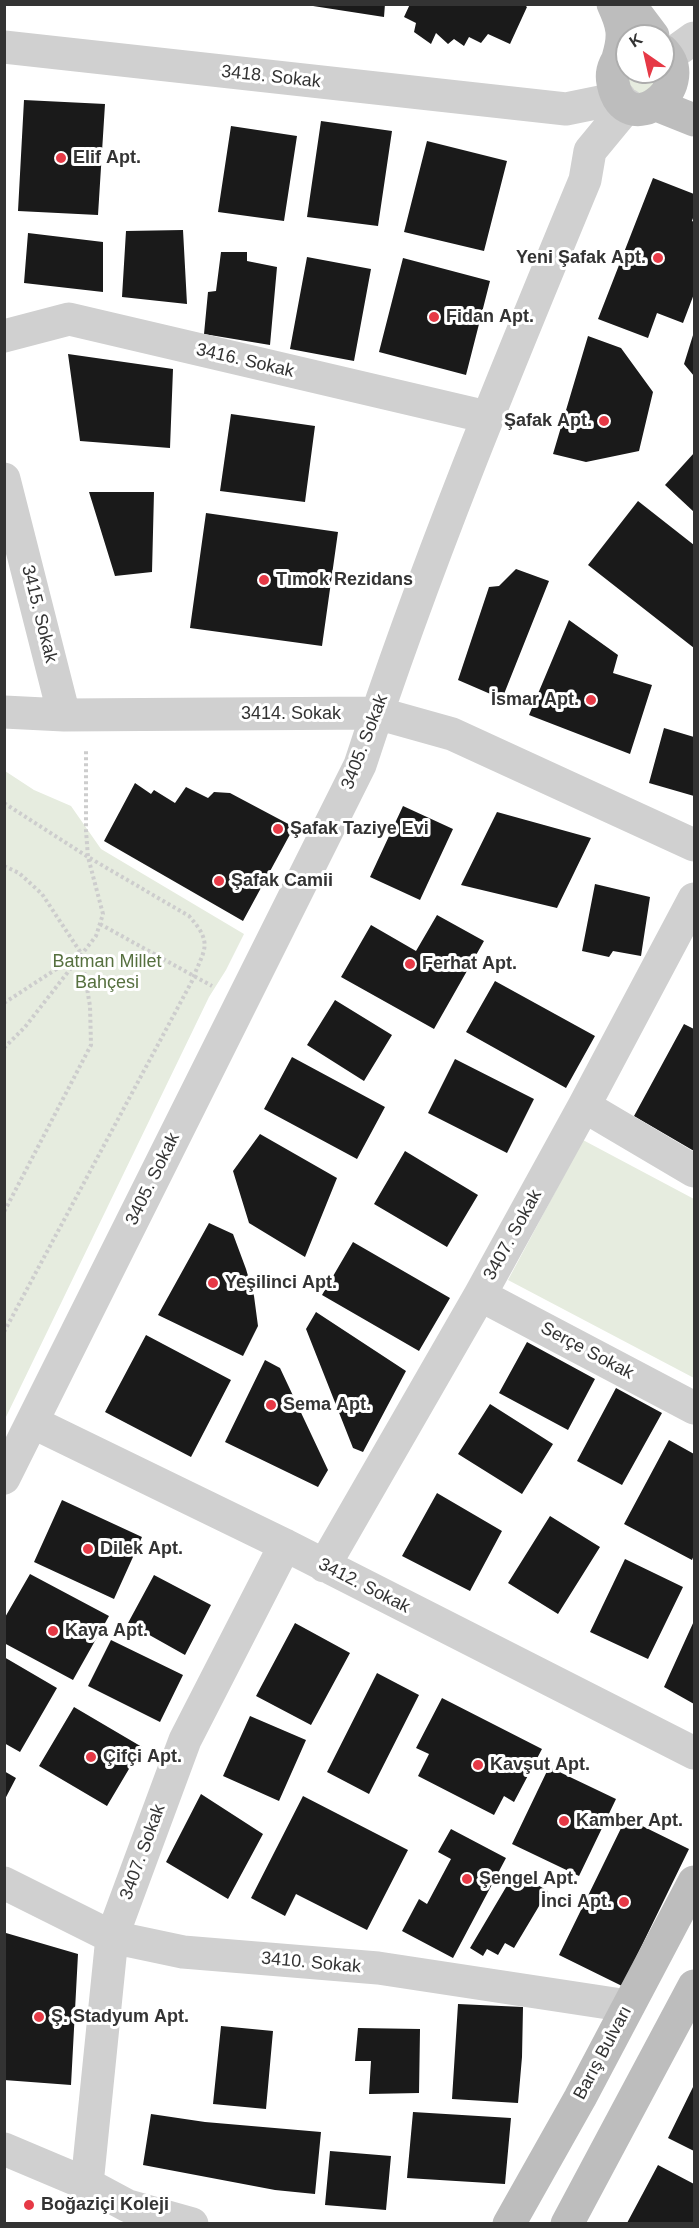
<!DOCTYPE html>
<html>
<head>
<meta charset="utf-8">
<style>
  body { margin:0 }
  #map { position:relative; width:699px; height:2228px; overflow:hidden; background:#fff; font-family:Helvetica,sans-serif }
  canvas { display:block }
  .frame { position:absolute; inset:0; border:6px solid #333; pointer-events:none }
  .north { position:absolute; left:615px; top:24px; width:60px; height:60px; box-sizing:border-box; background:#fff; border:2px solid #adadad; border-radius:50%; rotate:326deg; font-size:16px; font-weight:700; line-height:24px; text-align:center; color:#333 }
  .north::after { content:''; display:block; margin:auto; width:21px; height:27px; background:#e63946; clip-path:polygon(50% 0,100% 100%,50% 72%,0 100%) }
</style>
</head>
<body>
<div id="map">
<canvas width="699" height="2228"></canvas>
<div class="frame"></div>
<div class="north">K</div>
</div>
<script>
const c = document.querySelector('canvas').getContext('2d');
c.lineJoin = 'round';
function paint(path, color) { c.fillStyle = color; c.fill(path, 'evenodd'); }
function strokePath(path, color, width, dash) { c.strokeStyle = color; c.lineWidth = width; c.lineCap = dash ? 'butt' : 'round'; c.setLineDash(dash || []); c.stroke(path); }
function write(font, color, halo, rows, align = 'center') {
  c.font = font + ' Helvetica,sans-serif'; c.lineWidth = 6; c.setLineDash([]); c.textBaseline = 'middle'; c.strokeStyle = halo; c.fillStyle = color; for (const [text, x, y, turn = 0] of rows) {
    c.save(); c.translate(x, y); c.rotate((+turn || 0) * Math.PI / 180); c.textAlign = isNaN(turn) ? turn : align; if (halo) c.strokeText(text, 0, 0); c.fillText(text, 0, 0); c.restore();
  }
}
paint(new Path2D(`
  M627,72H663V89L631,95Z
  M5,771L34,790L71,806L101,849L244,934L226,970L209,997L5,1419Z
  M583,1140L694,1199V1378L508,1280Z`), '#e6ecdf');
paint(new Path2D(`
  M313,4H385L384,17L313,6Z
  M410,4H524L527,7L510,44L488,34L481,43L469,37L464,46L454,39L448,44L436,33L431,44L414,32L416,23L404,17Z
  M24,100L105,104L98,215L18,211Z
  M321,121L392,131L378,226L307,217Z
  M231,126L297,136L284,221L218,212Z
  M427,141L507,161L484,251L404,232Z
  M653,178L694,194V215L692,221L694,222V294L683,323L657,313L648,338L598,319Z
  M183,230L187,304L122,297L126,231Z
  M28,233L103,242V292L24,283Z
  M221,252H247V261L277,267L270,345L204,334L208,292L216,291Z
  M307,257L371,269L354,361L290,349Z
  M403,258L490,281L466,375L379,352Z
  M694,332V376L684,364Z
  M588,336L621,348L653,392L639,451L586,462L553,454Z
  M68,354L173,369L170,448L80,441Z
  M231,414L315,426L305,502L220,491Z
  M694,453V512L665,485Z
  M89,492H154L152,572L115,576Z
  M638,501L694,545V648L588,565Z
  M206,513L338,532L322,646L190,628Z
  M516,569L549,581L502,699L458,680L489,587L499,586Z
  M569,620L618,655L613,673L652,685L630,754L529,715Z
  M664,728L694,737V796L649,783Z
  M135,783L151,794L154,790L175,803L186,787L208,798L214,792L230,793L294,827L243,921L104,841Z
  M403,806L453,829L420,900L370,877Z
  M497,812L591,838L557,908L461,885Z
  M595,884L650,897L641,956L613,951L609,957L582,951Z
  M437,915L484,941L434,1029L341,977L371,925L416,951Z
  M495,981L595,1036L566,1088L466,1032Z
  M335,1000L392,1035L364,1081L307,1045Z
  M684,1024L694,1029V1151L634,1116Z
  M292,1057L385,1107L357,1159L264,1109Z
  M455,1059L534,1099L507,1153L428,1113Z
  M260,1134L337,1178L305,1257L249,1223L233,1171Z
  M405,1151L478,1195L447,1247L374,1204Z
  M209,1223L233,1234L246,1269L254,1296L258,1326L243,1356L158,1315Z
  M353,1242L450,1298L419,1351L322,1295Z
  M316,1312L406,1371L363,1452L353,1448L306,1329Z
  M146,1335L231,1380L191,1457L105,1412Z
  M527,1342L595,1379L568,1430L499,1393Z
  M265,1360L280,1368L328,1470L318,1487L225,1442Z
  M616,1388L662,1413L622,1485L577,1461Z
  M490,1404L553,1444L522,1494L458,1454Z
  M669,1440L694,1454V1555L692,1560L624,1524Z
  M437,1493L502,1531L470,1591L402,1556Z
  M62,1500L142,1537L114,1599L34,1562Z
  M550,1516L600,1547L558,1614L508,1583Z
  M625,1559L683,1587L648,1659L590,1632Z
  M30,1574L109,1616L73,1680L4,1643V1619Z
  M154,1575L211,1605L185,1655L128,1623Z
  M694,1621V1704L664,1687Z
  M295,1623L350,1653L311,1725L256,1696Z
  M111,1640L183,1675L160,1722L88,1686Z
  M4,1657L57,1688L20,1752L4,1743Z
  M377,1673L419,1695L369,1794L327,1772Z
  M442,1698L542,1749L514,1802L504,1796L494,1815L418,1776L429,1754L416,1748Z
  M74,1707L142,1747L107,1806L39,1766Z
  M250,1716L306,1740L279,1801L223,1776Z
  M549,1767L616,1799L579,1876L512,1844Z
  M4,1771L16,1778L4,1801Z
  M201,1794L263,1834L228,1899L166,1862Z
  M303,1796L408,1850L367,1930L296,1894L285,1916L251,1898Z
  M626,1818L689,1849L622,1986L559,1955Z
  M451,1829L506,1858L453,1958L402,1931L419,1899L427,1904L451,1859L438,1852Z
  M515,1872L548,1891L514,1948L505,1943L498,1955L487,1949L483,1956L470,1948Z
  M6,1933L78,1954L71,2085L4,2080V1951Z
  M458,2004L523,2007L522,2057L518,2103L452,2099Z
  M221,2026L273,2031L266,2109L213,2104Z
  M358,2028L420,2029L419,2093L369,2094L371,2061H355Z
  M694,2085V2151L668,2138Z
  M413,2112L511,2118L505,2184L407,2178Z
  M151,2114L205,2122L321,2132L315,2194L275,2190L143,2165Z
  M330,2151L391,2156L386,2210L325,2205Z
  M658,2165L694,2184V2223H627Z`), '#1a1a1a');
strokePath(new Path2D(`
  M4,803L88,857L189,916C215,945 203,950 192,981L4,1332
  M4,866L19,873L42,894L81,953L90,1006L91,1045L4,1212
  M100,924L212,986
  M4,1003L78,955
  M4,1048L25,1027L96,936L103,914L88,857L86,831V749`), '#cdcdcd', 4, [3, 3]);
strokePath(new Path2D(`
  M4,47L566,109L620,98
  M669,56L694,38
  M4,336L69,319L487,417
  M4,479L64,715
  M4,712L64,715L377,713L452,734L694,845
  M584,1106L694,1171
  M480,1295L694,1408
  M32,1422L285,1545L694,1753
  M4,1478L360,765C425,566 505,373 585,180L590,151L628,105
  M324,1566L480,1295L584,1106L694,899
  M4,1883L112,1937L183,1952L378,1968L628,2006
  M4,2149L87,2184L128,2206L192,2224
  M87,2184L112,1937L185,1740L285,1545`), '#d0d0d0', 33);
strokePath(new Path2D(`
  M613,4C623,26 625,35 618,58
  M629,4L653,36
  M627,50C617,58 610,69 613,83C625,143 699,88 663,51
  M659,106L694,120
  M509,2224L580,2098L694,1882
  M567,2224L694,1986`), '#bdbdbd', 33);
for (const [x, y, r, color] of [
  [61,158,6,"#e63946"],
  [658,258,6,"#e63946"],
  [434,317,6,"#e63946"],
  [604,421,6,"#e63946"],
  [264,580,6,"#e63946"],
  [591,700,6,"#e63946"],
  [278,829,6,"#e63946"],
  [219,881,6,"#e63946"],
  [410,964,6,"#e63946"],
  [213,1283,6,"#e63946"],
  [271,1405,6,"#e63946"],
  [88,1549,6,"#e63946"],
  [53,1631,6,"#e63946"],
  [91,1757,6,"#e63946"],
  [478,1765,6,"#e63946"],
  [564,1821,6,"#e63946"],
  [467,1879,6,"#e63946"],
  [624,1902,6,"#e63946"],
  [39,2017,6,"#e63946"],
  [29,2205,6,"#e63946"]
]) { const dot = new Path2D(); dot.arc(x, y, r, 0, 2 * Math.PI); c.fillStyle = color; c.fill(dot); strokePath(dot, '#fff', 2); }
write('18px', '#333', '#fff', [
  ["3418. Sokak",271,77,6],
  ["3416. Sokak",245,361,13],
  ["3415. Sokak",39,614,76],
  ["3414. Sokak",291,714],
  ["3405. Sokak",365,742,-69],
  ["3405. Sokak",153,1179,-64],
  ["3407. Sokak",513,1235,-61],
  ["Serçe Sokak",587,1351,28],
  ["3412. Sokak",364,1586,27],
  ["3407. Sokak",143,1852,-70],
  ["3410. Sokak",311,1963,5],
  ["Barış Bulvarı",603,2053,-62]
]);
write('bold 18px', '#333', '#fff', [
  ["Elif Apt.",73,158],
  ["Yeni Şafak Apt.",646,258,"right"],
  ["Fidan Apt.",446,317],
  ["Şafak Apt.",592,421,"right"],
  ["Tımok Rezidans",276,580],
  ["İsmar Apt.",579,700,"right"],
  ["Şafak Taziye Evi",290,829],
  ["Şafak Camii",231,881],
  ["Ferhat Apt.",422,964],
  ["Yeşilinci Apt.",225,1283],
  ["Sema Apt.",283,1405],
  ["Dilek Apt.",100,1549],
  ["Kaya Apt.",65,1631],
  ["Çifçi Apt.",103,1757],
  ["Kavşut Apt.",490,1765],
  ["Kamber Apt.",576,1821],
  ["Şengel Apt.",479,1879],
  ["İnci Apt.",612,1902,"right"],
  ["Ş. Stadyum Apt.",51,2017],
  ["Boğaziçi Koleji",41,2205]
], 'left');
write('18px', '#56703f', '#fff', [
  ["Batman Millet",107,962],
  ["Bahçesi",107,983]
]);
</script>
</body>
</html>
